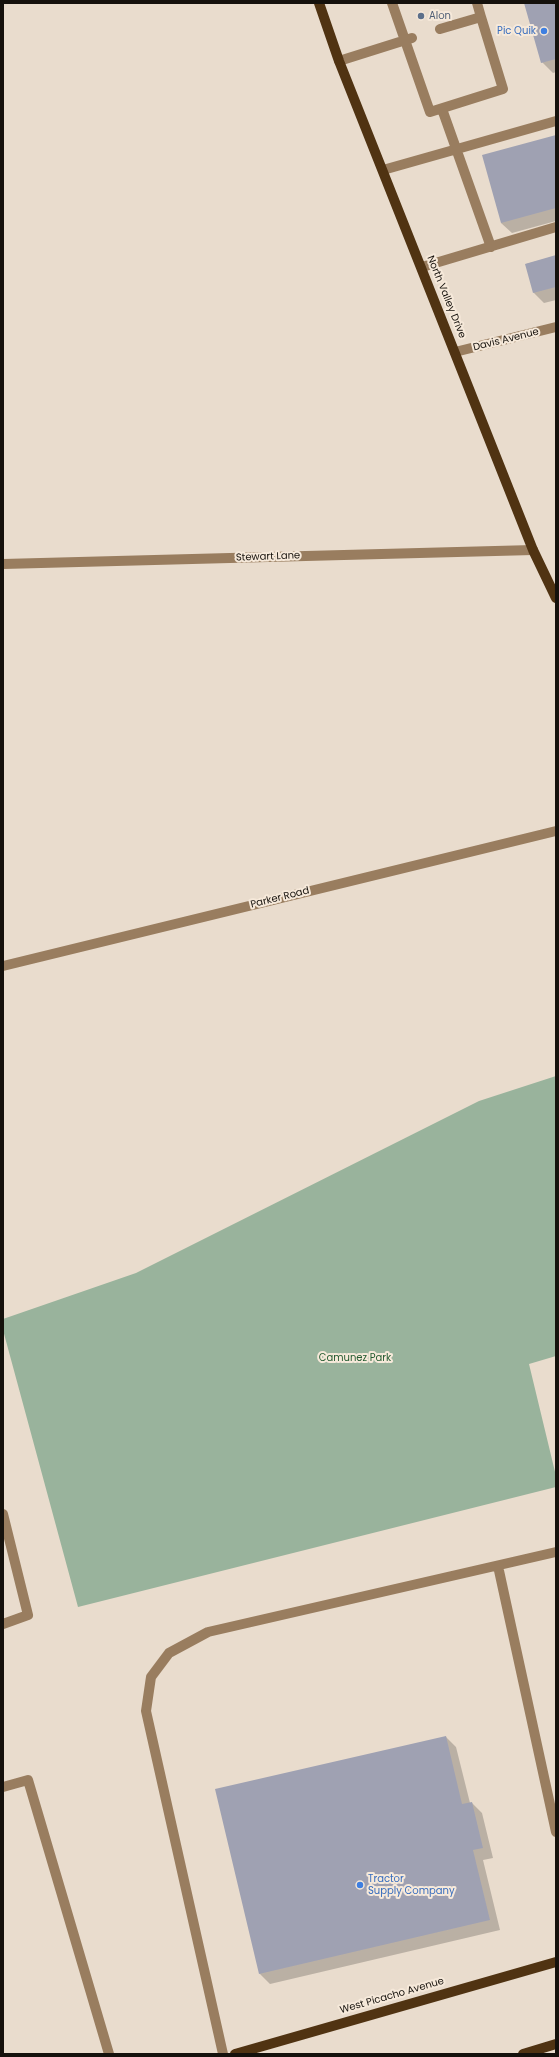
<!DOCTYPE html>
<html>
<head>
<meta charset="utf-8">
<style>
  body { margin:0 }
  #map { position:relative; width:559px; height:2057px; overflow:hidden; background:#e9dccd; font-family:Poppins,sans-serif }
  canvas { display:block }
  .frame { position:absolute; inset:0; border:4px solid #15110c; pointer-events:none }
</style>
</head>
<body>
<div id="map">
<canvas width="559" height="2057"></canvas>
<div class="frame"></div>
</div>
<script>
const c = document.querySelector('canvas').getContext('2d');
c.lineJoin = 'round';
function paint(path, color) { c.fillStyle = color; c.fill(path, 'evenodd'); }
function strokePath(path, color, width, dash) { c.strokeStyle = color; c.lineWidth = width; c.lineCap = dash ? 'butt' : 'round'; c.setLineDash(dash || []); c.stroke(path); }
function write(font, color, halo, rows, align = 'center') {
  c.font = font + ' Poppins,sans-serif'; c.lineWidth = 4; c.setLineDash([]); c.textBaseline = 'middle'; c.strokeStyle = halo; c.fillStyle = color; for (const [text, x, y, turn = 0] of rows) {
    c.save(); c.translate(x, y); c.rotate((+turn || 0) * Math.PI / 180); c.textAlign = isNaN(turn) ? turn : align; if (halo) c.strokeText(text, 0, 0); c.fillText(text, 0, 0); c.restore();
  }
}
paint(new Path2D(`
  M556,1076V1356L529,1364L556,1476V1487L78,1607L3,1330V1319L136,1273L479,1101Z`), '#99b39c');
paint(new Path2D(`
  M525,3H556V72L553,73L542,62Z
  M556,136V221L512,233L501,223Z
  M556,256V300L544,303L534,293L526,264Z
  M446,1737L456,1747L470,1803H472L482,1813L493,1858L483,1860L500,1930L270,1984L260,1974L216,1790Z`), '#0003');
paint(new Path2D(`
  M524,3H556V59L541,63Z
  M556,135V208L501,223L482,155Z
  M556,255V287L533,293L525,264Z
  M446,1736L462,1804L472,1802L483,1848L473,1850L490,1920L259,1974L215,1789Z`), '#9fa1b2');
strokePath(new Path2D(`
  M392,3L430,112L503,89L481,17
  M440,29L481,17L477,3
  M339,61L412,38
  M442,109L491,247
  M383,170L556,121
  M422,267L556,227
  M498,1566L556,1832
  M223,2054L146,1711L151,1677L169,1653L208,1632L556,1552`), '#997d5f', 10);
strokePath(new Path2D(`
  M455,352L556,327
  M3,564L533,550
  M3,966L556,831
  M3,1514L28,1615L3,1624
  M3,1787L28,1780L109,2054`), '#997d5f', 10);
strokePath(new Path2D(`
  M319,3L339,61L533,550L556,598
  M235,2054L556,1962
  M523,2054L556,2044`), '#503312', 10);
for (const [x, y, r, color] of [
  [421,16,4,"#5c6f8a"],
  [544,31,4,"#3f7fe0"],
  [360,1885,4,"#3f7fe0"]
]) { const dot = new Path2D(); dot.arc(x, y, r, 0, 2 * Math.PI); c.fillStyle = color; c.fill(dot); strokePath(dot, '#f6e9da', 1.5); }
write('10px', '#4e5e75', '#f6e9da', [
  ["Alon",429,16]
], 'left');
write('10px', '#366cbe', '#f6e9da', [
  ["Pic Quik",536,31],
  ["Tractor",368,1879,"left"],
  ["Supply Company",368,1891,"left"]
], 'right');
write('10px', '#15110c', '#f6e9da', [
  ["North Valley Drive",446,297,68],
  ["Davis Avenue",506,340,-14],
  ["Stewart Lane",268,557,-2],
  ["Parker Road",280,898,-14],
  ["West Picacho Avenue",392,1996,-16]
]);
write('10px', '#235b30', '#f6e9da', [
  ["Camunez Park",355,1358]
]);
</script>
</body>
</html>
